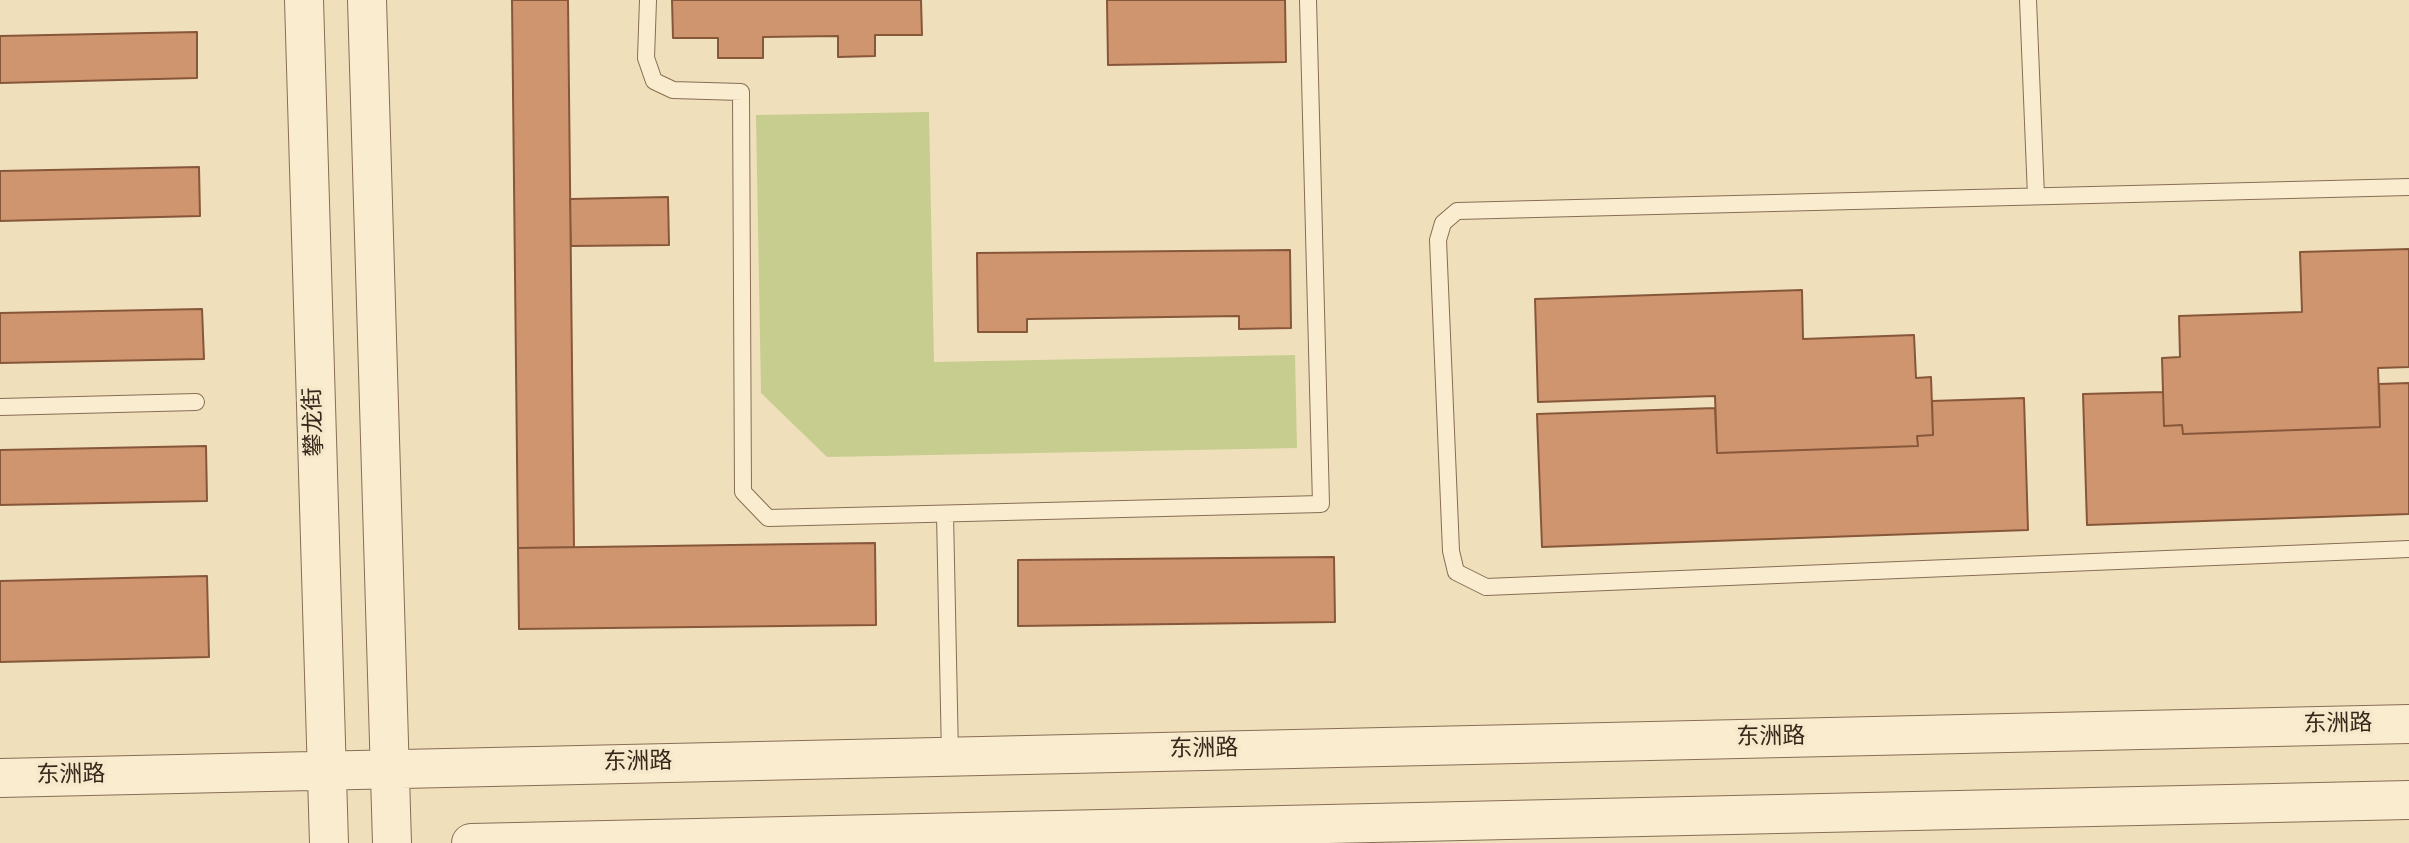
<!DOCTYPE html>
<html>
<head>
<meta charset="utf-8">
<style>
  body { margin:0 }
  canvas { display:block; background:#efdfbb }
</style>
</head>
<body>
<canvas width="2409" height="843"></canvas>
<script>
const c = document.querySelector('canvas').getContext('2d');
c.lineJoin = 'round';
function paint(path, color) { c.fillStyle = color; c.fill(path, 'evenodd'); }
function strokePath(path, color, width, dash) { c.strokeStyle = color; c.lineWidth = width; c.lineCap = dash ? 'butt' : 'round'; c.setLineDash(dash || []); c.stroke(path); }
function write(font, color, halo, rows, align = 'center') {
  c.font = font + ' Spectral,"Noto Sans SC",serif'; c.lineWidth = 7; c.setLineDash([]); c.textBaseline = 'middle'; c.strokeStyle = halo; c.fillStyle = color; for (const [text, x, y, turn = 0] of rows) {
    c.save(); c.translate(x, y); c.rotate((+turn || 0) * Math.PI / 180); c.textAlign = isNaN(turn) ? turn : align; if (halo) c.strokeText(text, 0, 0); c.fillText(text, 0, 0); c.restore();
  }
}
paint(new Path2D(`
  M929,112L934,362L1295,355L1297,448L827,457L761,393L756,115Z`), '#c7cd8f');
const building = new Path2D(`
  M512,0H568L574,547L518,548Z
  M672,0H921L922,35H875V56L838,57V36L763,37V58H718V38H673Z
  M1107,0H1285L1286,62L1108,65Z
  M197,32V78L0,83V36Z
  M199,167L200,216L0,221V171Z
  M668,197L669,245L571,246L570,199Z
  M2409,249V367L2378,368L2380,427L2183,434L2182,425L2164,426L2162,358L2180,357L2179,316L2302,312L2300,252Z
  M1290,250L1291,328L1239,329V316L1027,319V332H978L977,253Z
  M1802,290L1803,339L1914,335L1916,378L1931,377L1933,435L1917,436L1918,446L1717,453L1715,396L1538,402L1535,299Z
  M202,309L204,359L0,363V313Z
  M2409,383V514L2087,525L2083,394L2163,392L2164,426L2182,425L2183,434L2380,427L2379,384Z
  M2024,398L2028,530L1542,547L1537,414L1715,408L1717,453L1918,446L1917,436L1933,435L1932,401Z
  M206,446L207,501L0,505V450Z
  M875,543L876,625L519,629L518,548Z
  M1334,557L1335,622L1018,626V560Z
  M207,576L209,657L0,662V581Z`);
paint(building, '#cf956f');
strokePath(building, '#87573a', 2);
const service = new Path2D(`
  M648,0L646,58L654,81L673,90L741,92L743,492L768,518L1321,504L1308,0
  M2028,0L2036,196
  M2409,187L1457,211L1443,223L1438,240L1451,551L1456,572L1486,587L2409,549
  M0,407L196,402
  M945,514L950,756`);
const tertiary = new Path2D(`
  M304,0L329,843
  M367,0L392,843
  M0,778L2409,724
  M471,843L2409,800`);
strokePath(service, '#876e55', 18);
strokePath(tertiary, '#876e55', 40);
strokePath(service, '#faeccf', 16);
strokePath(tertiary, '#faeccf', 38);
write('23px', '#35271a', '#f6e9cb', [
  ["攀龙街",316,422,-92],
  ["东洲路",2338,726,-1],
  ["东洲路",1771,739,-1],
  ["东洲路",1204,751,-1],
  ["东洲路",638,764,-1],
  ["东洲路",71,777,-1]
]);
</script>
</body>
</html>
